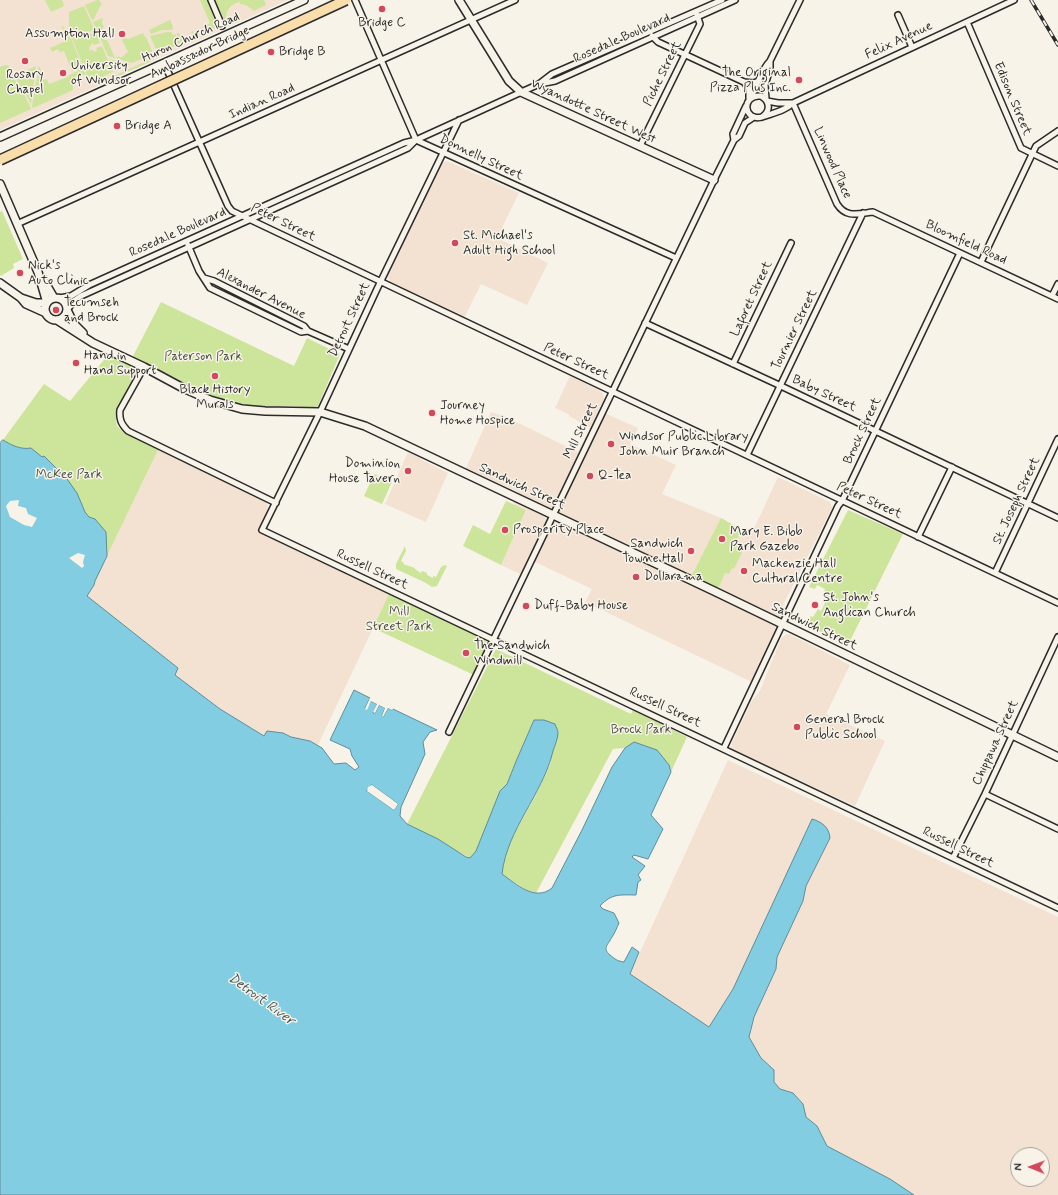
<!DOCTYPE html>
<html>
<head>
<meta charset="utf-8">
<style>
  body { margin:0 }
  #map { position:relative; width:1058px; height:1195px; overflow:hidden; background:#f7f3e8; font-family:Mynerve,sans-serif }
  canvas { display:block }
  .north { position:absolute; left:1010px; top:1147px; width:40px; height:40px; box-sizing:border-box; background:#f7f3e8; border:1px solid #a5a39c; border-radius:50%; rotate:271deg; font-size:11px; font-weight:700; line-height:16px; text-align:center; color:#2b2b2b }
  .north::after { content:''; display:block; margin:auto; width:14px; height:18px; background:#d1495b; clip-path:polygon(50% 0,100% 100%,50% 72%,0 100%) }
</style>
</head>
<body>
<div id="map">
<canvas width="1058" height="1195"></canvas>
<div class="north">N</div>
</div>
<script>
const c = document.querySelector('canvas').getContext('2d');
c.lineJoin = 'round';
function paint(path, color) { c.fillStyle = color; c.fill(path, 'evenodd'); }
function strokePath(path, color, width, dash) { c.strokeStyle = color; c.lineWidth = width; c.lineCap = dash ? 'butt' : 'round'; c.setLineDash(dash || []); c.stroke(path); }
function write(font, color, halo, rows, align = 'center') {
  c.font = font + ' Mynerve,sans-serif'; c.lineWidth = 3; c.setLineDash([]); c.textBaseline = 'middle'; c.strokeStyle = halo; c.fillStyle = color; for (const [text, x, y, turn = 0] of rows) {
    c.save(); c.translate(x, y); c.rotate((+turn || 0) * Math.PI / 180); c.textAlign = isNaN(turn) ? turn : align; if (halo) c.strokeText(text, 0, 0); c.fillText(text, 0, 0); c.restore();
  }
}
paint(new Path2D(`
  M0,0H288L0,130Z
  M447,161L519,193L497,238L548,263L527,305L481,284L464,318L390,282L388,276L441,164Z
  M570,376L599,390L603,394L604,399L598,410L638,428L630,444L676,465L662,494L721,518L751,535L778,477L830,502L832,508L784,603L776,634L772,641L756,684L585,602L592,589L529,559L522,575L501,565L526,510L513,504L518,492L466,468L491,412L506,417L578,452L590,428L569,416L570,415L555,408Z
  M158,450L266,502L268,507L267,514L258,532L389,594L318,745L310,741L291,737L283,733L264,736L220,709L175,675L178,668L87,596L94,585L95,581L107,556Z
  M408,452L418,457L422,460L448,473L426,522L385,504Z
  M789,634L850,665L826,714L885,741L855,806L731,749L732,743L752,700L759,693L781,639L785,635Z
  M728,760L1058,917V1195H913L848,1157L827,1146L817,1126L806,1117L803,1104L793,1093L780,1089L774,1082V1070L761,1058L749,1037L754,1017L776,969L777,957L803,901L806,886L830,838L709,1027L630,974ZM1018,1155H1042V1179H1018Z`), '#f3e2d1');
paint(new Path2D(`
  M45,0H62L64,6L51,12Z
  M97,0H99L102,5L100,6L94,19L92,20L85,5Z
  M200,0H208L214,14V21L217,27L203,33L201,28L210,23Z
  M213,0H264L266,5L254,11L246,5L240,4V2C230,4 226,10 226,19L225,20L220,12H219Z
  M84,6L95,31L70,33L69,31V12Z
  M103,18L102,23L104,27L102,28L105,34L103,37L104,40H107L115,58L119,56L120,58L125,55V54L128,52L121,38L123,37L124,39L127,38L128,39L143,33L145,37H146L152,51L149,56L132,63L108,56L93,22Z
  M170,20L173,27L172,30H162L151,34L149,30Z
  M61,25L68,31L86,75H80L77,69L72,71L64,51L60,52L58,49L52,52L50,48L68,40Z
  M193,31L196,37L176,46L177,33H179L182,39L192,34L191,32Z
  M167,32H171L173,35L176,34L175,46L165,50L162,49H156L150,36Z
  M96,33L100,43L94,45L93,43L91,44V46L89,47L90,51L93,50L94,52L97,51L96,48L102,46L113,72L95,80L87,75L71,36Z
  M109,59L130,64L115,71Z
  M151,59L152,61L98,85L97,84Z
  M5,65L9,66L17,85L23,92L31,109L0,123V67Z
  M39,65L44,80L47,79L49,84L65,78L77,71L79,76L73,85V90L33,108L32,106Z
  M36,66L31,104C26,94 19,85 14,74L21,73Z
  M2,211L23,259L13,264L14,268L1,276L0,275V212Z
  M161,302L294,366L307,338L340,354L318,406C310,409 299,406 291,406C275,407 260,407 245,405C205,397 168,375 133,356Z
  M108,355L133,367L136,373L117,410L116,420L117,426L123,432L158,450L95,581L0,444L44,384L70,401Z
  M374,474L392,482L382,504L364,496Z
  M506,501L526,510L501,565L463,546L473,525L490,534Z
  M848,510L903,534L848,645L806,625L811,616L813,617L818,609L821,611L828,597L824,593L825,589L817,585L815,589L809,587Z
  M721,518L742,530L735,544L744,548L734,569L732,568L729,574L725,573L719,587H713L696,579L695,576L692,575Z
  M405,546L406,551L401,561L404,563L403,564L415,568V569L421,573L422,571L427,573V575L433,578V576L436,577L441,567L445,565L447,566L437,586L432,587L426,583L396,569V564Z
  M389,594L484,639L487,643V647L474,675L373,628Z
  M496,649L631,714L633,710L687,737L671,772L669,765L635,742L625,748L613,749L536,893L528,891L501,874C505,845 522,821 535,796C541,785 546,773 551,762L534,720L517,759L507,784L500,792L476,851L470,858L407,824Z`), '#cce59b');
const water = new Path2D(`
  M3,440C11,445 21,450 31,448L42,457L44,456L67,479L77,493L85,512L89,517L95,519L106,532L107,556L95,581L94,585L87,596L178,668L175,675L220,709L264,736L267,731L283,733L291,737L310,741L322,748L334,764L346,763L355,770L359,767L352,756L350,749L330,740L354,690L370,698L365,708L366,709L371,701L377,704L373,713H375L379,705L385,708L382,716L383,717L388,708L392,710L393,709L437,730L430,732L423,742L425,754L401,807L400,816L407,824L438,839L466,857L470,858L476,851L500,791L507,784L517,759L534,720H544L555,724C556,727 558,730 558,733C558,738 555,745 553,751C543,794 507,829 502,874C516,884 535,902 552,888L582,830L612,767L625,748L634,742L657,750L669,765L671,772L651,815L663,829L648,859L634,855L632,857L645,866L638,875L641,880L638,882L636,895C620,895 612,893 600,906L603,909L614,913L619,923C617,927 615,933 612,937C608,945 602,948 610,955C615,959 617,961 624,962L632,947L639,952L630,974L709,1027L733,989L812,819C822,822 829,827 830,838L806,886L803,901L777,957L776,969L754,1017L749,1037L761,1058L774,1070V1082L780,1089L793,1093L803,1104L806,1117L817,1126L827,1146L890,1179L914,1195H0V443ZM372,785L398,804L394,810L367,791Z`);
paint(water, '#82cde2');
strokePath(water, '#5f8c99', 1);
paint(new Path2D(`
  M19,500L18,506L26,508L28,514L37,518L32,527L24,525L10,517L6,506L10,501Z
  M78,553L85,555L83,562L84,566L82,568L69,558Z
  M370,698L393,709L392,710L388,708L383,717L382,716L385,708L379,705L375,713L373,712L377,704L371,701L367,710L365,709Z
  M372,785L398,804L394,810L367,791L368,787ZM372,787L395,804L393,807L370,790Z`), '#f7f3e8');
const street = new Path2D(`
  M211,0L222,26
  M355,0L416,140L676,258
  M898,15L912,47
  M967,22L1021,148L1058,166
  M652,36L658,42L744,82L753,83L759,81
  M164,63L228,206L232,211L1058,603
  M744,82L749,89V98
  M540,84L555,81L735,0
  M750,98C758,86 760,71 770,61
  M766,99L765,85L770,69V61L800,0
  M767,101L778,103H793
  M793,103L837,204C846,218 857,214 873,212L1058,299
  M762,117C771,111 770,101 761,96C741,94 743,122 762,117C773,113 785,111 793,103L1014,0
  M459,120L377,289L320,412L262,530L1058,908
  M734,140L733,134L746,106
  M640,146L700,24L697,15
  M17,224L515,0
  M188,245L199,271L210,288L301,332L308,331
  M981,262L1036,146L1058,131
  M204,278L214,281L304,326L308,331L349,349
  M1052,296L1058,284
  M59,298L71,296L89,285L404,143L416,140L539,84L552,74L722,0
  M67,310L75,300L81,296L408,148L416,140
  M645,323L781,386L1058,518
  M733,364L791,243
  M144,367L120,410C119,419 121,424 128,431L276,503
  M747,455L863,213
  M918,537L952,467
  M995,573L1058,439
  M449,732L714,180L734,140L739,136L745,123L754,117
  M724,748L838,506L842,501L960,253
  M985,794L1058,829
  M953,858L985,794L1058,637`);
const secondary = new Path2D(`
  M459,0L509,81L521,92L714,180
  M0,137L304,0
  M0,184L38,272L47,303H36L21,298
  M43,279L54,298
  M0,283L21,298L26,304L46,313
  M45 309a11 11 0 1 1 22 0a11 11 0 1 1-22 0Z
  M67,310L74,324L83,333
  M57,320L93,343L144,367L183,388L210,400L242,409L265,411L320,412L365,426L714,591L1058,757`);
strokePath(street, '#2b2b2b', 8);
strokePath(secondary, '#2b2b2b', 10);
strokePath(street, '#f7f3e8', 5);
strokePath(secondary, '#f7f3e8', 7);
const rail = new Path2D(`
  M1031,0L1058,45`);
strokePath(rail, '#2b2b2b', 3.5);
strokePath(rail, '#f7f3e8', 2, [6]);
const highwayBridge = new Path2D(`
  M0,160L346,0`);
strokePath(highwayBridge, '#2b2b2b', 12, []);
strokePath(highwayBridge, '#f9deab', 9);
for (const [x, y, r, color] of [
  [382,9,4,"#d1495b"],
  [122,34,4,"#d1495b"],
  [271,52,4,"#d1495b"],
  [25,61,4,"#d1495b"],
  [63,73,4,"#d1495b"],
  [799,80,4,"#d1495b"],
  [117,126,4,"#d1495b"],
  [455,243,4,"#d1495b"],
  [20,273,4,"#d1495b"],
  [56,310,4,"#d1495b"],
  [76,363,4,"#d1495b"],
  [215,376,4,"#d1495b"],
  [432,413,4,"#d1495b"],
  [611,444,4,"#d1495b"],
  [408,471,4,"#d1495b"],
  [590,476,4,"#d1495b"],
  [505,530,4,"#d1495b"],
  [722,539,4,"#d1495b"],
  [691,551,4,"#d1495b"],
  [744,571,4,"#d1495b"],
  [636,577,4,"#d1495b"],
  [815,605,4,"#d1495b"],
  [526,606,4,"#d1495b"],
  [466,653,4,"#d1495b"],
  [797,727,4,"#d1495b"]
]) { const dot = new Path2D(); dot.arc(x, y, r, 0, 2 * Math.PI); c.fillStyle = color; c.fill(dot); strokePath(dot, '#f7f3e8', 1.5); }
write('13px', '#2b2b2b', '#f7f3e8', [
  ["Bridge C",382,23,"center"],
  ["Assumption Hall",114,34,"right"],
  ["Bridge B",279,52],
  ["University",71,66],
  ["of Windsor",71,81],
  ["The Original",791,73,"right"],
  ["Pizza Plus Inc.",791,88,"right"],
  ["Rosary",25,75,"center"],
  ["Chapel",25,90,"center"],
  ["Bridge A",125,126],
  ["St. Michael's",463,236],
  ["Adult High School",463,251],
  ["Nick's",28,266],
  ["Auto Clinic",28,281],
  ["Tecumseh",64,303],
  ["and Brock",64,318],
  ["Hand in",84,356],
  ["Hand Support",84,371],
  ["Black History",215,390,"center"],
  ["Murals",215,405,"center"],
  ["Journey",440,406],
  ["Home Hospice",440,421],
  ["Windsor Public Library",619,437],
  ["John Muir Branch",619,452],
  ["Dominion",400,464,"right"],
  ["House Tavern",400,479,"right"],
  ["Q-Tea",598,476],
  ["Prosperity Place",513,530],
  ["Mary E. Bibb",730,532],
  ["Park Gazebo",730,547],
  ["Sandwich",683,544,"right"],
  ["Towne Hall",683,559,"right"],
  ["Mackenzie Hall",752,564],
  ["Cultural Centre",752,579],
  ["Dollarama",644,577],
  ["St. John's",823,598],
  ["Anglican Church",823,613],
  ["Duff-Baby House",534,606],
  ["The Sandwich",474,646],
  ["Windmill",474,661],
  ["General Brock",805,720],
  ["Public School",805,735]
], 'left');
write('13px', '#2b2b2b', '#f7f3e8', [
  ["Huron Church Road",191,38,-24],
  ["Rosedale Boulevard",622,39,-24],
  ["Felix Avenue",899,41,-25],
  ["Ambassador Bridge",200,53,-25],
  ["Piche Street",663,74,-64],
  ["Edison Street",1012,99,67],
  ["Indian Road",262,102,-24],
  ["Wyandotte Street West",593,112,25],
  ["Donnelly Street",481,158,25],
  ["Linwood Place",832,163,66],
  ["Peter Street",283,223,26],
  ["Rosedale Boulevard",178,233,-24],
  ["Bloomfield Road",966,243,25],
  ["Alexander Avenue",261,294,27],
  ["Laforet Street",752,299,-65],
  ["Detroit Street",350,320,-65],
  ["Tournier Street",795,330,-64],
  ["Peter Street",576,362,25],
  ["Baby Street",824,394,25],
  ["Mill Street",581,431,-64],
  ["Brock Street",863,431,-65],
  ["Sandwich Street",522,487,25],
  ["Peter Street",869,501,25],
  ["St. Joseph Street",1017,501,-65],
  ["Russell Street",372,570,25],
  ["Sandwich Street",814,627,26],
  ["Russell Street",665,708,25],
  ["Chippawa Street",996,743,-65],
  ["Russell Street",958,848,26]
]);
write('13px', '#4b5041', '#f7f3e8', [
  ["Paterson Park",203,357],
  ["McKee Park",69,475],
  ["Mill",399,612],
  ["Street Park",399,627],
  ["Brock Park",641,730]
]);
write('italic 14px', '#415459', '#f7f3e8', [
  ["Detroit River",261,1000,36]
]);
</script>
</body>
</html>
